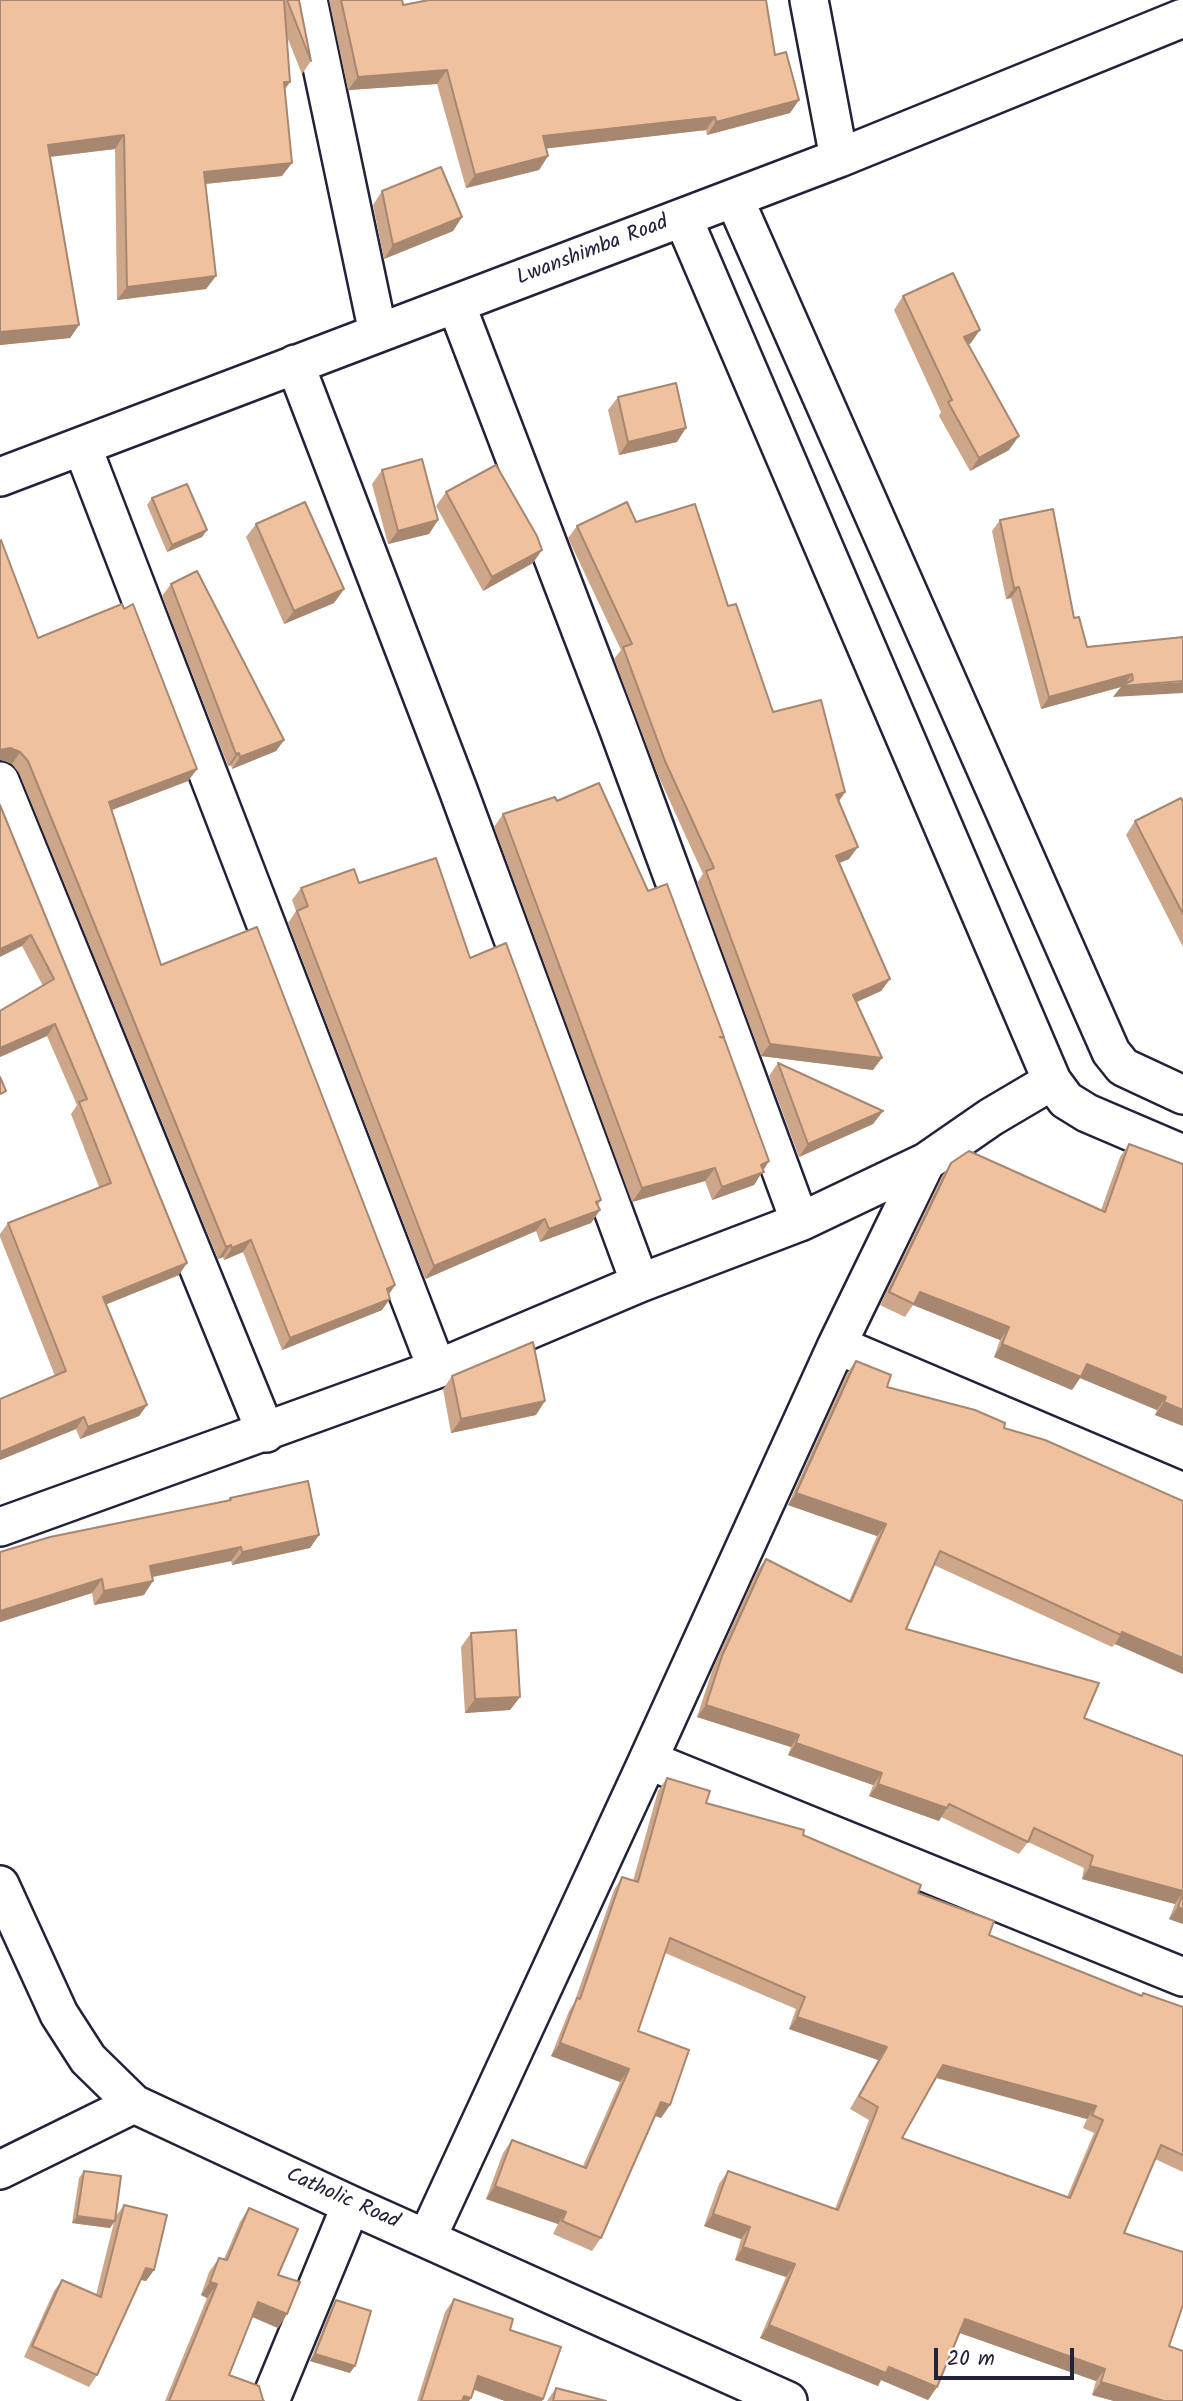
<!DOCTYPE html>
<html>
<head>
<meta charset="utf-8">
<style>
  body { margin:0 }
  #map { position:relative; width:1183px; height:2401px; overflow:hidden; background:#fff; font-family:Kalam,sans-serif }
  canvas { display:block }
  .scale { position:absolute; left:934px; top:2348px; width:140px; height:32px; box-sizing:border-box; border:4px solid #22223b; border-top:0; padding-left:9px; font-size:21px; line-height:24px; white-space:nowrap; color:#22223b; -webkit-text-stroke:5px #fff; paint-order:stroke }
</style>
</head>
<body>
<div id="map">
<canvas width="1183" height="2401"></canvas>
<div class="scale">20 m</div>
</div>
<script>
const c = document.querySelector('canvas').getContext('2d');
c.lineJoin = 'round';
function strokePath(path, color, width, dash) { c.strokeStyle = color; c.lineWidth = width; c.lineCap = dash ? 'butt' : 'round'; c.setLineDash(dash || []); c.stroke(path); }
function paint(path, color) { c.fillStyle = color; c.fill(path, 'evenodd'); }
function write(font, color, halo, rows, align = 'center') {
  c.font = font + ' Kalam,sans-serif'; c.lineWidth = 5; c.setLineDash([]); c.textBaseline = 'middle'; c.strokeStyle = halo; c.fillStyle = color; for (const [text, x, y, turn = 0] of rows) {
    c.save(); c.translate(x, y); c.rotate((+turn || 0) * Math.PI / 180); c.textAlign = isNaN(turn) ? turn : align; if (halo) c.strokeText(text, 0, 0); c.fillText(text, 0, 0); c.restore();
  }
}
const minor = new Path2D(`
  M308,0L378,333
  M809,0L839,158
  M734,198L1111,1052L1123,1067L1183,1095
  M683,218L1052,1081L1066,1100L1087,1113L1183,1154
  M456,304L617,725L800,1222
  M295,364L457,787L640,1283
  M82,446L437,1369
  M0,477L839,158L1183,18
  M0,781L266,1433
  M837,1345L1183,1492
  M0,1527L437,1369L640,1283L800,1222L926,1162
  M648,1760L837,1345L926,1162L991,1117L1052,1081
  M0,1885L59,2014L88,2059L134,2104L351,2205L788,2401
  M0,2170L134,2104
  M427,2238L648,1760L1183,1977
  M270,2401L351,2205`);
strokePath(minor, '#22223b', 42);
strokePath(minor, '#fff', 37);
paint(new Path2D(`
  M0,0H299L311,61L302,74L287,37L282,176L205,184L216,276L206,289L117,300L115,149L50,157L79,325L70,338L0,345Z
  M329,0H402L403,5L775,55L799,100L790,113L707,135L706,130L546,148L548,156L539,170L466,188L437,84L348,90Z
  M382,191L462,217L453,231L384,259L373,205Z
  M903,296L971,343L968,345L1009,450L970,471L939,416L941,412L894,310Z
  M618,397L677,442L619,455L608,410Z
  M382,470L438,520L429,534L388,544L372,484Z
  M446,492L533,563L483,591L436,506Z
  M152,498L207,530L202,537L167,552L147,505Z
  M1000,520L1074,618L1087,647L1183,637L1113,697L1121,687L1041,709L1011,598L1006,599L992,531Z
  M636,522L728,606L773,712L845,792L839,801L849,859L839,863L890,979L881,991L857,1002L873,1070L761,1056L697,883L703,874L657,773L614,659L621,650L568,538L577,526Z
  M256,524L344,589L334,603L284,624L246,537Z
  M0,541L38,638L197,769L188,781L112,810L161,965L395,1285L389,1294L382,1310L282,1350L243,1252L224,1260L223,1257L218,1259L19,773L12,764L2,760H0Z
  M171,584L284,740L276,751L232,769L231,765L228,766L162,596Z
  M557,801L723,1038L769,1161L754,1185L712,1200L705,1181L632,1202L494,827L503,814Z
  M1183,802V947L1126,835L1135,821Z
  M0,805L179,1275L106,1304L147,1405L139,1416L80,1439L76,1429L0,1460V1399L55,1376L0,1237V1234L8,1223L99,1187L71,1114L77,1105L47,1036L0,1057V1011L43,986L22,946Z
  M359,883L470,958L601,1200L598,1205L600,1210L591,1223L540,1242L536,1231L425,1279L288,923L296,911L292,900L301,888Z
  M778,1063L883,1111L873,1124L799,1157L769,1076Z
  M1129,1144L1183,1164V1426L1155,1415L1157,1410L1080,1378L1072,1390L994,1357L1000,1340L913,1305L905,1317L880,1305L942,1176L951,1163L1101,1210L1120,1157Z
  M856,1361L887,1387L1004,1428L1183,1674L1115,1644L1112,1647L934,1565L906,1629L1084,1718L1183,1756V1924L1169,1919L1175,1904L1082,1879L1084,1868L1028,1842L1019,1854L941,1817L939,1821L869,1796L873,1785L788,1755L791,1747L697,1717L713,1668L757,1571L766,1559L849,1601L877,1536L788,1505L847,1373Z
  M452,1376L536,1415L451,1433L443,1389Z
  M230,1498L319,1535L310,1548L232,1565L231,1561L153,1577L144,1595L94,1605L92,1593L0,1622V1552L229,1500Z
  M471,1633L520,1697L510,1710L465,1713L461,1647Z
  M667,1778L706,1803L803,1835L918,1893L989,1935L1141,1996L1143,1993L1183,2007V2172L1155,2159L1124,2233L1169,2346L1183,2401H1114L1092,2395L1096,2381L960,2333L937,2387L928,2400L881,2380L878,2386L760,2338L786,2277L735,2260L741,2239L704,2226L719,2184L728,2171L835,2209L869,2120L850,2109L878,2060L789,2029L796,2009L665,1953L638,2031L670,2105L661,2118L655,2116L601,2238L592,2251L553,2234L558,2224L486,2199L503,2153L512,2140L583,2166L620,2082L551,2056L569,2011L574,2003L614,1890L622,1877L633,1881L658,1791ZM936,2078L1087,2119L1083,2128L1094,2133L1067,2197L902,2138Z
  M84,2171L116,2216L124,2205L154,2270L146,2281L140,2280L97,2375L89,2387L24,2357L54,2291L62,2280L96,2295L114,2222L110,2228L72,2223L79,2178Z
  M249,2208L278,2275L287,2314L278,2328L252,2317L229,2375L264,2401H165L207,2298L201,2295L209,2272L219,2258L224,2259L240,2222Z
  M454,2299L510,2330L543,2399L542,2401H505L474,2390L469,2401H417L445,2312Z
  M336,2300L350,2373L310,2361L331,2308Z
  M556,2388L606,2401H547Z`), '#cea689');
paint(new Path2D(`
  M447,70L437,84L348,90L358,77Z
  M284,82H290L281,95Z
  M799,100L790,113L707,135L716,122Z
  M715,117L706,130L534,150L543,136Z
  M124,135L115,149L39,158L48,145Z
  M548,156L539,170L466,188L475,175Z
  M292,163L282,176L194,185L204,172Z
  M462,217L453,231L384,259L393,245Z
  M216,276L206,289L117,300L127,287Z
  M79,325L70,338L0,345V332Z
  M980,330L971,343L954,351L964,337Z
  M686,428L677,442L619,455L628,442Z
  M1019,436L1009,450L970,471L979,458Z
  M438,520L429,534L388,544L398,531Z
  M207,530L202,537L167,552L172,545Z
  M542,550L533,563L483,591L492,577Z
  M1019,587L1011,598L1006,599L1014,588Z
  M344,589L334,603L284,624L294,611Z
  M1132,674L1124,686L1183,682V693L1113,697L1121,687L1041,709L1049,697Z
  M284,740L276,751L232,769L240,757Z
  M10,748L20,752L12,764L2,760H0V750Z
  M239,753L231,765L228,766L236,754Z
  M197,769L188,781L101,814L109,802Z
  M845,792L837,804L836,795Z
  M858,847L849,859L827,868L836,856Z
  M31,935L22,946L0,957V949Z
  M890,979L881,991L845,1007L853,995Z
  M55,1024L47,1036L0,1057V1048Z
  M770,1044L882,1058L873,1070L761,1056Z
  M883,1111L873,1124L799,1157L808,1144Z
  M769,1161L754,1185L712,1200L722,1187Z
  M715,1168L705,1181L632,1202L642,1188Z
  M600,1210L591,1223L540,1242L549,1229Z
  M545,1219L536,1231L425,1279L434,1266Z
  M251,1240L243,1252L224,1260L232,1248Z
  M231,1245L223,1257L218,1259L226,1247Z
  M187,1263L179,1275L95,1309L103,1297Z
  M395,1285L387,1297V1289Z
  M920,1292L1009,1327L1000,1340L913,1305Z
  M390,1299L382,1310L282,1350L290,1338Z
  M1002,1344L1087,1364L1166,1397L1157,1410L1080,1378L1072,1390L994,1357Z
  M545,1401L536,1415L451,1433L461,1419Z
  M1164,1402L1183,1410V1426L1155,1415Z
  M147,1405L139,1416L80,1439L88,1427Z
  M84,1417L76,1429L0,1460V1452Z
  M796,1493L886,1524L877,1536L788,1505Z
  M319,1535L310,1548L232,1565L242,1552Z
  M241,1547L231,1561L141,1579L150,1566Z
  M102,1579L92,1593L0,1622V1611Z
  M153,1581L144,1595L94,1605L104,1591Z
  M1122,1632L1183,1658V1674L1115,1644Z
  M520,1697L510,1710L465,1713L475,1699Z
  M706,1705L799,1735L791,1747L697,1717Z
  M796,1743L882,1773L873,1785L788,1755Z
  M878,1784L947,1808L939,1821L869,1796Z
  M1090,1866L1183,1891V1892L1175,1904L1082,1879Z
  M1178,1907L1183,1909V1924L1169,1919Z
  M797,2017L887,2047L878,2060L789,2029Z
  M560,2043L629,2069L620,2082L551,2056Z
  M943,2065L1096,2106L1087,2119L934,2077Z
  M661,2102L670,2105L661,2118L653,2115Z
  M495,2186L566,2212L558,2224L486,2199Z
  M713,2214L750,2227L741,2239L704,2226Z
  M77,2216L115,2221L110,2228L72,2223Z
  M743,2247L795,2264L786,2277L735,2260Z
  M146,2268L154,2270L146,2281L138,2279Z
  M210,2282L217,2284L207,2298L201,2295Z
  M258,2302L287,2314L278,2328L248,2315Z
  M965,2319L1105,2369L1096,2381L957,2332Z
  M769,2325L889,2367L937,2387L928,2400L881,2380L878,2386L760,2338Z
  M315,2354L355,2366L350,2373L310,2361Z
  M478,2376L543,2399L542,2401H505L470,2388Z
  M1101,2382L1164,2401H1114L1092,2395Z
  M464,2396L471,2398L469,2401H460Z`), '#a7876f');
const building = new Path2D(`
  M0,0H284L290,82H284L292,163L204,172L216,276L127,287L124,135L48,145L79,325L0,332Z
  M287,0H299L311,61Z
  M341,0H402L403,5L429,0H766L775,55L786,52L799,100L716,122L715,117L543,136L548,156L475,175L447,70L358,77Z
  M441,167L462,217L393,245L382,191Z
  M953,273L980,330L964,337L1019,436L979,458L948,402L952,400L903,296Z
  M676,383L686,428L628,442L618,397Z
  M422,459L438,520L398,531L382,470Z
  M496,465L537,536L542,550L492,577L446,492Z
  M187,484L207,530L172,545L152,498Z
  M305,502L344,589L294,611L256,524Z
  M627,502L636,522L695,504L728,606L736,604L773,712L821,700L845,792L836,795L858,847L836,856L890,979L853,995L882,1058L770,1044L706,871L714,868L665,761L623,647L632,644L577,526Z
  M1053,509L1074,618L1079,617L1087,647L1183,637V681L1121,686L1133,680L1132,674L1049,697L1019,587L1014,588L1000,520Z
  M1,540L38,638L122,604L124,609L133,604L197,769L109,802L161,965L257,927L395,1285L387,1289L390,1299L290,1338L251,1240L232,1248L231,1245L226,1247L28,761L20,752L10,748L0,750V541Z
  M197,571L284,740L240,757L239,753L236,754L171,584Z
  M599,783L648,891L667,884L724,1037H720L724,1038L769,1161L761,1165L764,1172L722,1187L715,1168L642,1188L503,814L555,797L557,801Z
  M1181,798L1183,802V914L1135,821Z
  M0,805L187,1263L103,1297L147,1405L88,1427L84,1417L0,1452V1399L66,1371L8,1223L111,1183L79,1102L87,1099L55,1024L0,1048V1011L54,979L31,935L0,949Z
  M436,858L470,958L506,943L601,1200L596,1202L600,1210L549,1229L545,1219L434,1266L297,911L308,906L301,888L354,869L359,883Z
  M778,1063L883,1111L808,1144Z
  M0,1077L6,1091L0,1094Z
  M1129,1144L1183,1164V1410L1164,1402L1166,1397L1087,1364L1081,1377L1002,1344L1009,1327L920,1292L914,1304L889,1292L951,1163L969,1151L1105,1212Z
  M533,1342L545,1401L461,1419L452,1376Z
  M856,1361L891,1375L887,1387L975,1410L1005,1423L1004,1428L1045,1440L1183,1501V1658L1122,1632L1121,1635L940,1551L906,1629L1099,1683L1084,1718L1183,1756V1891L1090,1866L1093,1856L1034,1828L1028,1842L949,1804L947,1808L878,1784L882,1773L796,1743L799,1735L706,1705L722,1656L766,1559L851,1602L886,1524L796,1493Z
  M308,1481L319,1535L242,1552L241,1547L150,1566L153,1581L104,1591L102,1579L0,1611V1552L50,1537L231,1500L230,1498Z
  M516,1630L520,1697L475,1699L471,1633Z
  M667,1778L710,1791L706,1803L804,1830L803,1835L921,1885L918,1893L994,1921L989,1935L1142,1996L1143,1993L1183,2007V2155L1161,2145L1124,2233L1183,2252V2305L1169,2346L1183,2351V2401H1164L1101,2382L1105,2369L965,2319L937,2387L889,2367L886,2373L769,2325L795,2264L743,2247L750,2227L713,2214L728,2171L838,2210L878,2107L859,2096L887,2047L797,2017L805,1997L670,1938L638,2031L689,2050L670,2105L661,2102L601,2238L562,2221L566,2212L495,2186L512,2140L586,2168L629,2069L560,2043L577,1998L580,1999L622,1877L638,1882ZM943,2065L1096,2106L1092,2115L1103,2120L1070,2198L902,2138Z
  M1183,1893V1909L1178,1907Z
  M84,2171L121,2176L115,2221L77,2216Z
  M124,2205L167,2215L154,2270L146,2268L97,2375L32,2346L62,2280L101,2297Z
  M249,2208L298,2229L278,2275L300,2282L287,2314L258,2302L229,2375L259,2386L263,2400L264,2401H169L217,2284L210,2282L219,2258L227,2260Z
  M454,2299L513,2319L510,2330L561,2347L543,2399L478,2376L471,2398L464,2396L462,2401H421Z
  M336,2300L371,2311L355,2366L315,2354Z
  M556,2388L606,2401H553Z`);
paint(building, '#efc19f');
strokePath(building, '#a7876f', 2);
write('21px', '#22223b', '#fff', [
  ["Lwanshimba Road",593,252,-21],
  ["Catholic Road",342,2200,24]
]);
</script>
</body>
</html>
